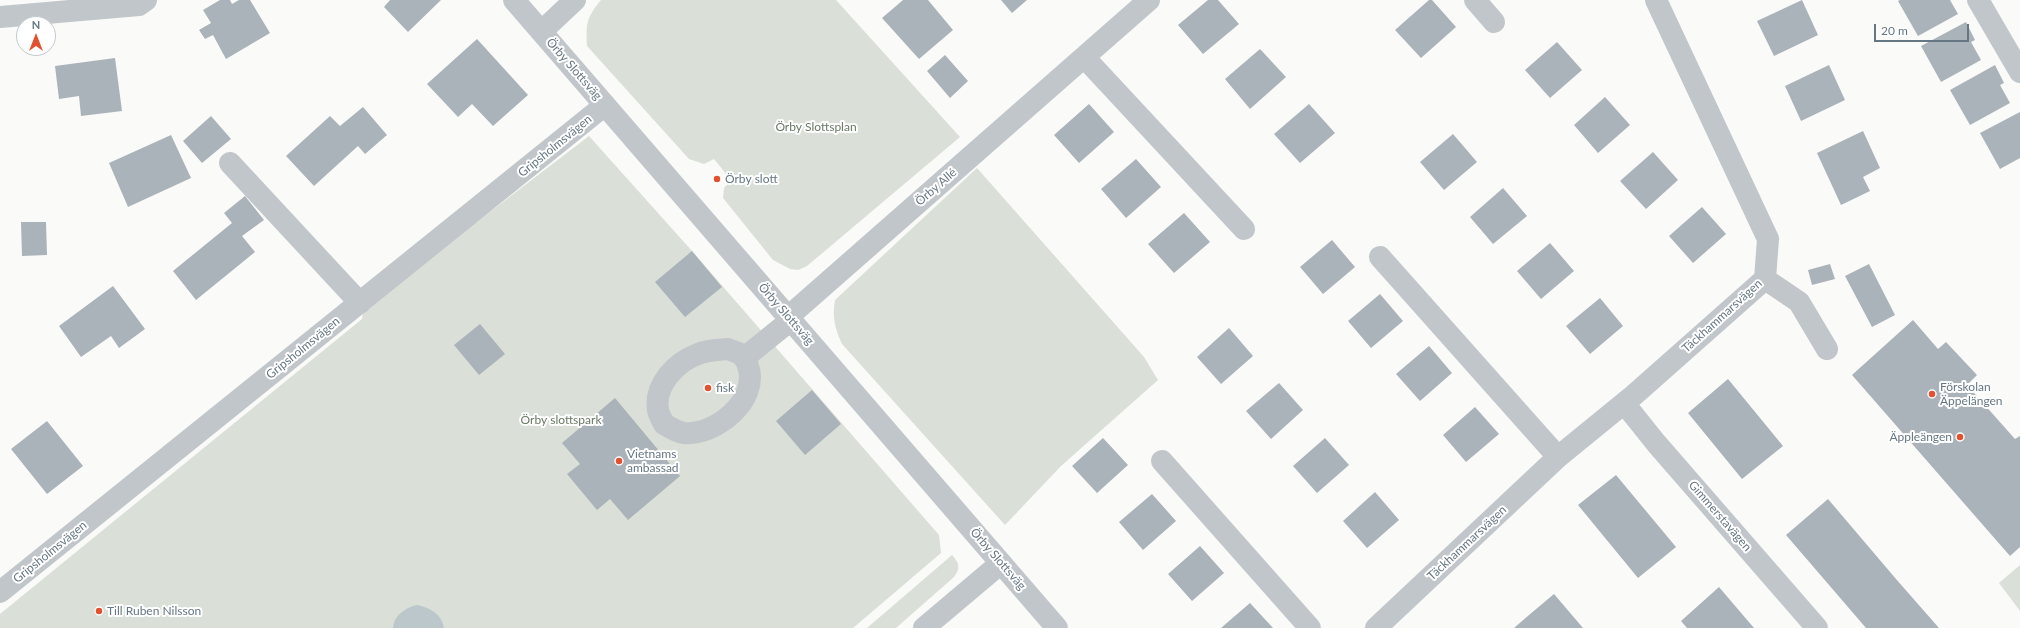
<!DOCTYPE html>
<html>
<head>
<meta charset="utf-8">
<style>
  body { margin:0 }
  #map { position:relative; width:2020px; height:628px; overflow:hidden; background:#fafaf8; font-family:Lato,sans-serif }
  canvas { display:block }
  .north { position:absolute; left:16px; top:16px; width:40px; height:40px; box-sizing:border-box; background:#fff; border:1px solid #c1c9cd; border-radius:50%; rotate:0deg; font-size:11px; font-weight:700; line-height:16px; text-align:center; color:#657782 }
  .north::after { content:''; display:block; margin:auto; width:14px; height:18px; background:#e15231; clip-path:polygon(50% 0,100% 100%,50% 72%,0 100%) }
  .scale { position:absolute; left:1874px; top:24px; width:95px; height:18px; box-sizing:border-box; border:2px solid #657782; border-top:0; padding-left:5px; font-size:12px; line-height:14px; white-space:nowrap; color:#657782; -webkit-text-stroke:3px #fff; paint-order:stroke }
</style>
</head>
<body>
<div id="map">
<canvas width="2020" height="628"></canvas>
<div class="north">N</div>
<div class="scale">20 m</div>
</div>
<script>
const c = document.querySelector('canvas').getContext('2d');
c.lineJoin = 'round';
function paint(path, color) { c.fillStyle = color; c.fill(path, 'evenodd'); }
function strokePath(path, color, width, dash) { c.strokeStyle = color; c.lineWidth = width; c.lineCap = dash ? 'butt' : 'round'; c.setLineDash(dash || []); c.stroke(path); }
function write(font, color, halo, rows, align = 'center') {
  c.font = font + ' Lato,sans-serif'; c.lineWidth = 4; c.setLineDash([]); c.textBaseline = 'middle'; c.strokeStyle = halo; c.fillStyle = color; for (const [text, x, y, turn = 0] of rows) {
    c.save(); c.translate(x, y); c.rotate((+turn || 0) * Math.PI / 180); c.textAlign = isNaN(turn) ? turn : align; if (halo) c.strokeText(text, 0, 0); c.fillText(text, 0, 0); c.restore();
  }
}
paint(new Path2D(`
  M601,0H836L960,137L807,266L798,270L790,269L773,260L723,198L724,188L731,180L714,159L704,164L689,159L587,46C586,24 586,18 601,0Z
  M589,136L692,251L939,535L941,553L853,628H0V614L362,319L363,309Z
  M977,168L1144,357L1158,380L1061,466L1005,525L842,344C835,329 832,317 835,300Z
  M952,555C959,563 961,568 954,577L896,628H867Z
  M2020,565V611L1999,583Z`), '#dadfd7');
paint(new Path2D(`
  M417,605C430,608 441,613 444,628H393C394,615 405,608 417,605Z`), '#bbc7cb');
paint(new Path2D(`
  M220,0H230L232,4L239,0H250L270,33L226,59L213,35L205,39L199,30L211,23L203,10Z
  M390,0H441L408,32L384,7Z
  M903,0H928L953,30L919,59L882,18Z
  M1001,0H1027L1012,13Z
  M1208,0H1218L1239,24L1203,54L1178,25Z
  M1429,0H1432L1456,27L1421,58L1395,30Z
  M1802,0L1818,35L1774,56L1757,21Z
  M1900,0H1950L1958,14L1918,36L1898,1Z
  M1966,22L1975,40L1971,42L1981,60L1941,82L1921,46Z
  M477,39L528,95L493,126L472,104L458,117L427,84Z
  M1557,42L1582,70L1550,98L1525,70Z
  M1260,49L1286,77L1250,109L1225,79Z
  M945,55L968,81L950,98L927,71Z
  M115,58L122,111L81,116L79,96L59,99L55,66Z
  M1829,65L1845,100L1801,121L1785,86Z
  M1995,65L2004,83L2000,85L2010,103L1970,125L1950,90Z
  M1605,97L1630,125L1598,153L1574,125Z
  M1089,104L1114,132L1079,163L1054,135Z
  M1309,104L1335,133L1300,163L1274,134Z
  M363,107L387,135L365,154L358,146L314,186L286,156L330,116L340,126Z
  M2020,112V158L2000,169L1980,133Z
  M211,116L231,139L202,163L183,141Z
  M1863,131L1880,168L1863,177L1870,191L1841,205L1817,153Z
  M1453,134L1477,162L1444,190L1420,162Z
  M171,135L191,178L128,207L109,163Z
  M1653,152L1678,180L1646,209L1620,181Z
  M1136,159L1161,187L1126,218L1101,189Z
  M1503,188L1527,216L1493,244L1470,217Z
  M245,196L264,220L242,236L255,252L196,300L173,271L232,223L224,213Z
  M1702,207L1726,234L1693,263L1669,236Z
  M1184,213L1210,242L1174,273L1148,244Z
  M21,222H46L47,255L22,256Z
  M1332,240L1355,267L1323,294L1300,267Z
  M1550,243L1574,271L1541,299L1517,271Z
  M692,251L722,287L685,317L655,282Z
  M1830,264L1835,279L1812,285L1808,270Z
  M1869,264L1895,315L1872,327L1845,276Z
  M113,286L145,329L119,348L111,336L81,357L59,326Z
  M1380,294L1403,321L1371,348L1348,321Z
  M1600,298L1623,326L1590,354L1566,326Z
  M1913,320L1938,349L1946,342L1977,375L1967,385L2015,439L2020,436V547L2010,556L1852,375Z
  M480,324L505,354L479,375L454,345Z
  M1229,328L1253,356L1221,384L1197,357Z
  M1429,346L1452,373L1420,401L1396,374Z
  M1728,379L1783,446L1742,479L1688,413Z
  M1279,383L1303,410L1271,439L1246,411Z
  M812,390L841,424L805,455L776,421Z
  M615,398L680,476L628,520L610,499L597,510L567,474L580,464L562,443Z
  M1475,407L1499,434L1466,462L1443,435Z
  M47,421L83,466L47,494L11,449Z
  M1103,438L1128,465L1097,493L1072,466Z
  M1325,438L1349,465L1317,493L1293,466Z
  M1616,475L1676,547L1638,578L1578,505Z
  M1375,492L1399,520L1367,548L1343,521Z
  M1152,494L1176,521L1143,550L1119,522Z
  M1828,499L1896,579L1939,628H1866L1786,535Z
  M1200,546L1224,573L1192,601L1168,574Z
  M1719,587L1748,621L1754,628H1687L1681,621Z
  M1554,594L1583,628H1514L1529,615Z
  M1250,603L1273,628H1221Z`), '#aab3b9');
strokePath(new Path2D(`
  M514,0L1057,628
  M1475,0L1494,22
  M1978,0L2020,72
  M0,17L139,5L146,0
  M542,31L575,0
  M1084,57L1244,229
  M230,163L360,303
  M1380,257L1558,457
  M1765,279L1799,302L1827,349
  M788,317L1149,0
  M728,349C732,351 737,352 740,354C744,356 747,362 748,366C760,400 715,436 684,433C677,432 669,427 664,424C662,420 659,415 658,410C654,385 676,362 698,354C707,350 718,350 728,349Z
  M744,358L791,320
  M1624,403L1656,443L1817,628
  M1162,461L1310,628
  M0,592L605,105
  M924,628L1001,563
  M1376,628L1558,457L1634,395L1765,279L1768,239L1656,0`), '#c1c6ca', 22);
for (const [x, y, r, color] of [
  [717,179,4,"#e15231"],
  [708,388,4,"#e15231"],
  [1932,394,4,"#e15231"],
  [1960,437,4,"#e15231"],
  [619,461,4,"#e15231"],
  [99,611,4,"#e15231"]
]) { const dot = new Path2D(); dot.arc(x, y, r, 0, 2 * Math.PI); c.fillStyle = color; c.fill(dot); strokePath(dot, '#fff', 1.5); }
write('12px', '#657782', '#fff', [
  ["Örby Slottsväg",574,69,49],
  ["Gripsholmsvägen",555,146,-39],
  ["Örby Allé",936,187,-41],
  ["Örby Slottsväg",786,314,49],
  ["Täckhammarsvägen",1722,316,-42],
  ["Gripsholmsvägen",303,348,-39],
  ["Gimmerstavägen",1720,516,49],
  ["Täckhammarsvägen",1467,543,-43],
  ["Gripsholmsvägen",50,552,-39],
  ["Örby Slottsväg",998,559,49]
]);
write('12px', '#697a64', '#fff', [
  ["Örby Slottsplan",816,127],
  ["Örby slottspark",561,420]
]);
write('12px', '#657782', '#fff', [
  ["Örby slott",725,179],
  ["Förskolan",1940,387],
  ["Äppelängen",1940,401],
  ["fisk",716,388],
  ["Äppleängen",1952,437,"right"],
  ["Vietnams",627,454],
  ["ambassad",627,468],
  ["Till Ruben Nilsson",107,611]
], 'left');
</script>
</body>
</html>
